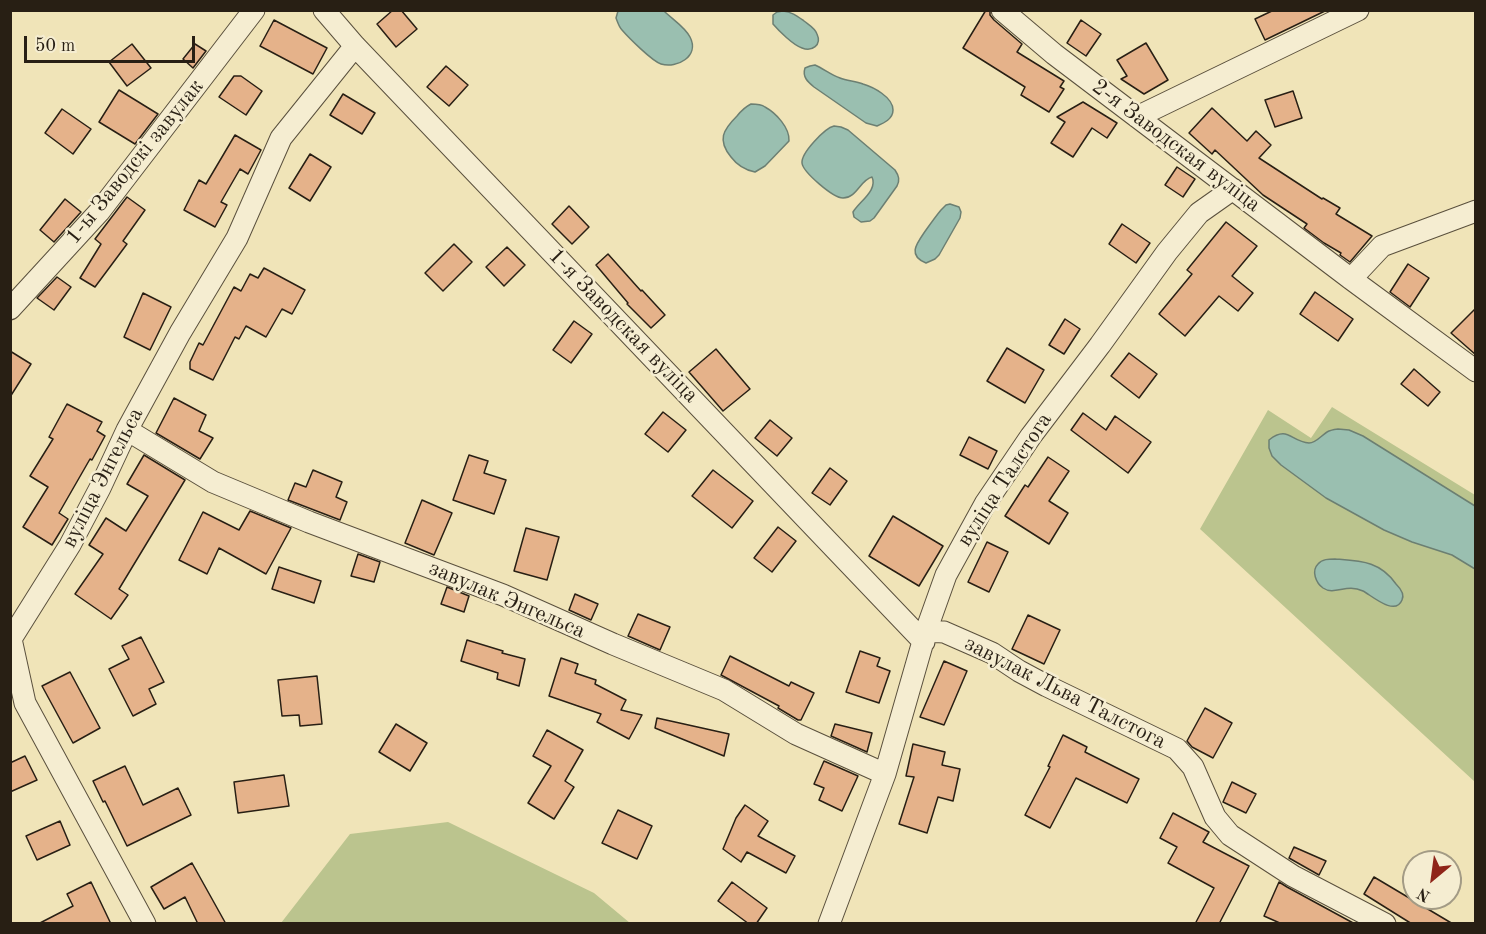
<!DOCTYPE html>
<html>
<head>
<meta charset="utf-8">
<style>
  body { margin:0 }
  #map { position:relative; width:1486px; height:934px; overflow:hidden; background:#f0e4b8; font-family:"Old Standard TT",serif }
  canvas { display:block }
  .frame { position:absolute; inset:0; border:12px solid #281f14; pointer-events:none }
  .north { position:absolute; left:1402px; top:850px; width:60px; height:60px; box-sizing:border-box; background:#f5edd1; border:2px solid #a39b85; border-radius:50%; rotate:209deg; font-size:16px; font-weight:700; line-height:24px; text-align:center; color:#281f14 }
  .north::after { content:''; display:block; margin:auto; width:21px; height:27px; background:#8f2418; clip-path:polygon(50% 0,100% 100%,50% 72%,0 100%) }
  .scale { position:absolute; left:24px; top:36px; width:171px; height:27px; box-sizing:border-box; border:3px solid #281f14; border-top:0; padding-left:8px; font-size:18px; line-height:21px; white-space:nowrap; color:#281f14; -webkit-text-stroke:4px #f5edd1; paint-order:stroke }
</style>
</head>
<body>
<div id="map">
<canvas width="1486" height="934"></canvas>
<div class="frame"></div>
<div class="north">N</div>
<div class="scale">50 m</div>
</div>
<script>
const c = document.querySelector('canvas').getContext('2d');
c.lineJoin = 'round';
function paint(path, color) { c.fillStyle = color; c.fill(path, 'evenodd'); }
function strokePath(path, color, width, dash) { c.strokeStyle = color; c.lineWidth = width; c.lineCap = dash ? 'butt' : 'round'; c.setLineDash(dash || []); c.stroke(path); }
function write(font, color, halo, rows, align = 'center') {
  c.font = font + ' "Old Standard TT",serif'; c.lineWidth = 5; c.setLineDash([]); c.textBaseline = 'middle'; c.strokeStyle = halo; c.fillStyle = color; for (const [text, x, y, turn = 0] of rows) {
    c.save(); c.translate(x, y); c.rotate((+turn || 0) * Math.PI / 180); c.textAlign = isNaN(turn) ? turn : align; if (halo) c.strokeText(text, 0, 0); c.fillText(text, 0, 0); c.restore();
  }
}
paint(new Path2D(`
  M1332,407L1475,495V782L1200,529L1268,410L1311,438Z
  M448,822L594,893L630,923H281L350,834Z`), '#bbc48e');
const water = new Path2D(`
  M618,11H664C672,19 685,27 690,37C700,56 677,69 661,64C652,61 629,38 622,30C619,27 618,23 616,18Z
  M783,11C792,12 797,16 804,21C809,25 815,28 817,34C822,45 812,52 802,48C793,45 779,31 773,24V15L777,12Z
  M815,65C824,69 831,75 840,78C847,81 855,81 863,84C873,87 893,97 893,110C893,119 884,123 877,126L866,123L814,87C808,82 802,77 805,68L810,66Z
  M751,104C756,104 761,104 765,107C776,113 790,128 789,141L765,166L755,172C745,170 737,165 731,157C717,140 723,130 737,116C741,111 745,107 751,104Z
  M834,126L841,127L848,130L895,170C899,176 900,180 897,186L874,218L870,221L861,222L854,217L853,212C860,201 878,190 872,177C860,180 857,198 843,198C833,198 803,172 802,163C801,153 825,128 834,126Z
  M950,204L959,207L961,212L960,218L939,255L935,259L926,263C906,255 918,242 926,230C931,223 936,216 941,210L946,205Z
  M1338,429L1349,430L1363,436L1475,506V569L1452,555L1412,542L1384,530L1326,498L1281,465L1272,456L1269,448V440C1288,425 1291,442 1309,443C1317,443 1322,434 1329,431C1332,430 1335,429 1338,429Z
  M1335,559C1361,561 1380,561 1396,584C1400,588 1405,594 1402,600C1395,617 1371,595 1363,591C1346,583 1335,596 1323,588C1316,583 1311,571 1318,564C1322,559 1329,559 1335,559Z`);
paint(water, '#9abfb0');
strokePath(water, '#6c7f72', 1.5);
const building = new Path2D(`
  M393,10H401L417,29L396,47L377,24Z
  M986,10H990V15L994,20L1022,44L1017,52L1064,81L1060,87L1064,89L1049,112L1021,95L1025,87L963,48Z
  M1274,10H1327L1265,40L1255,19Z
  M274,20L327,48L313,74L260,46Z
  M1081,20L1101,34L1086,56L1067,43Z
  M1146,43L1168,80L1144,94L1121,79L1127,76L1117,60Z
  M132,44L151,68L127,86L109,62Z
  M195,44L206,51L193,68L183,59Z
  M446,66L468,85L449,106L427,87Z
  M234,76H241L262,91L246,115L219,97Z
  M119,90L158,114L135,144L99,122Z
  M1293,91L1302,118L1275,127L1265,100Z
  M343,94L375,113L362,134L330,115Z
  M1083,102L1117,123L1107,138L1092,128L1073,157L1051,143L1065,122L1057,117Z
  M1212,108L1247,141L1256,131L1271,145L1259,158L1322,199L1323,198L1340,208L1336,214L1372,236L1350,262L1340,255L1341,253L1324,243L1304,228L1307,224L1263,195L1215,150L1212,154L1189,133Z
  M62,109L91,129L73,154L45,133Z
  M235,135L261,150L248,174L240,169L221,202L227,205L215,227L184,210L199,180L206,184Z
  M310,154L331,167L310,201L289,188Z
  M1177,167L1195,179L1183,197L1165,185Z
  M127,197L145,210L123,241L127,244L95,287L80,278L101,244L95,239Z
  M65,199L81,212L54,242L40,230Z
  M569,206L589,227L572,244L552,224Z
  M1226,222L1257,246L1232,276L1253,293L1238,311L1219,296L1185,336L1159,314L1192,274L1187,270Z
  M1122,224L1150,243L1136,263L1109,244Z
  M454,244L472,262L443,291L425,273Z
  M507,247L525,265L504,286L486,267Z
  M608,254L641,291L642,290L665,315L651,328L627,304L628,303L596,265Z
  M1408,264L1429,278L1410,307L1390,292Z
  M264,268L305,290L292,314L282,309L266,337L246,326L239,339L235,337L213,380L190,369V362L199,343L203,345L234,287L241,291L250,274L258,278Z
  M57,277L71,287L54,310L37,298Z
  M1315,292L1353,319L1338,341L1300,314Z
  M143,293L171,307L150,350L124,337Z
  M1476,308V355L1451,333Z
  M1065,319L1080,329L1064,354L1049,345Z
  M574,321L592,334L571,363L553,350Z
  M1007,348L1044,370L1025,403L987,381Z
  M716,349L750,389L723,411L689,372Z
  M10,351L31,364L10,397Z
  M1129,353L1157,374L1139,398L1111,376Z
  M1414,369L1440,392L1428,406L1401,384Z
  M174,398L206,415L199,431L213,438L200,459L156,433Z
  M67,404L102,422L97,431L105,436L92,460L90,459L59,513L68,519L52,545L23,527L48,487L30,476L53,439L49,437Z
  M663,412L686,430L668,452L645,434Z
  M1083,413L1106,430L1115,416L1151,442L1128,473L1071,430Z
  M770,420L792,438L777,456L755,438Z
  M969,437L997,451L988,469L960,455Z
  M144,455L185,480L119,589L128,595L111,619L75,594L103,554L89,545L106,518L126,531L148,496L127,484Z
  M469,455L488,461L484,473L506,480L494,514L453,500Z
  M1048,457L1069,471L1049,501L1068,513L1049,544L1005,516L1025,485L1028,487Z
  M830,468L847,481L830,505L812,493Z
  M313,470L342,482L336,497L347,502L340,520L288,500L295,483L306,487Z
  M713,470L753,501L732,528L692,496Z
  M422,500L452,513L434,555L405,543Z
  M250,511L291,528L266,574L219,548L207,574L179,560L203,512L239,530Z
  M893,516L943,546L919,586L869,556Z
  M778,527L796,541L772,572L754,558Z
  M526,528L559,537L547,580L514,571Z
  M987,542L1008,552L989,592L968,582Z
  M358,554L380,562L374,582L351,576Z
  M279,567L321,581L314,603L272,589Z
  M447,587L469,596L464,612L441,604Z
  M575,594L598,604L591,620L569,610Z
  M638,614L670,627L660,650L628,636Z
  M1028,615L1060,630L1044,664L1012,649Z
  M141,637L164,682L149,689L156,704L133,716L109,669L129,659L122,646Z
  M467,640L503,651L502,653L525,659L519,686L497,679L498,673L461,661Z
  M860,651L880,658L877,666L890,671L879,703L846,692Z
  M730,656L789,686L791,682L814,693L801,720H798L778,708L779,706L721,675Z
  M561,658L578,664L575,673L596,680L595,684L626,700L621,710L642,715L629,739L597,722L601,714L549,696Z
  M944,661L967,671L944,725L920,717Z
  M70,672L100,728L73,743L42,686Z
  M317,676L322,724L300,726L299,715L282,716L278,680Z
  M1205,708L1232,723L1213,758L1192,747L1187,741Z
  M657,718L729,734L724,756L655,728Z
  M396,724L427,743L410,771L379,752Z
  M835,724L872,733L867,752L831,736Z
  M547,730L583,750L565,781L574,787L554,819L528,803L551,766L533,756Z
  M1063,735L1087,747L1085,752L1139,779L1127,803L1076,778L1050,828L1025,815L1050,767L1048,766Z
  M913,744L945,752L942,765L960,769L953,801L938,797L927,833L899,824L914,777L906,776Z
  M25,756L37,780L10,792V763Z
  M824,761L858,776L842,811L819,800L824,788L814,784Z
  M125,766L143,805L178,788L191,815L127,846L105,801L103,802L93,781Z
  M284,775L289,806L238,813L234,782Z
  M1232,782L1256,794L1246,813L1223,802Z
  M745,805L768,821L758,836L795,856L786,873L747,852L741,862L723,849L736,818Z
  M618,810L652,826L637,859L602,843Z
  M1173,813L1209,832L1203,842L1249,866L1219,924H1195L1214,888L1168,863L1177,847L1160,838Z
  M60,821L70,845L37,860L26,836Z
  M1294,847L1326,861L1319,875L1289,858Z
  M192,863L226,924H198L185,897L164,909L151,887Z
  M1374,877L1453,924H1412L1364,894Z
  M91,882L111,924H38L73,906L67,894Z
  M732,882L767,908L756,924H749L718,901Z
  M1279,882L1287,887L1355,924H1282L1264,916Z`);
paint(building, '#e5b28a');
strokePath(building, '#281f14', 1.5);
const minor = new Path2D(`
  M324,10L355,46L924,642
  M1002,10L1054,54L1351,279L1476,371
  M1137,117L1358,10
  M1351,279L1382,246L1476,211
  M10,309L99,212L254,10
  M127,430L213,482L309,522L503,595L613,644L724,690L796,734L885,774
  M926,631L944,632L992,653L1019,671L1047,686L1177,749L1193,767L1215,817L1230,835L1293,876L1385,924
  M145,924L25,703L11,639L70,545L100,488L127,430L180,333L237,238L281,138L355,46
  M829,924L885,774L926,631L946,575L985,504L1031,436L1100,345L1167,252L1199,213L1233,189`);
strokePath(minor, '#5a503d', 23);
strokePath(minor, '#f5edd1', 21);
write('22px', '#281f14', '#f5edd1', [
  ["2-я Заводская вуліца",1176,146,37],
  ["1-ы Заводскі завулак",135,162,-51],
  ["1-я Заводская вуліца",623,326,46],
  ["вуліца Энгельса",103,478,-63],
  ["вуліца Талстога",1005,480,-57],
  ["завулак Энгельса",507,600,23],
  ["завулак Льва Талстога",1065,693,27]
]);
</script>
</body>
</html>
